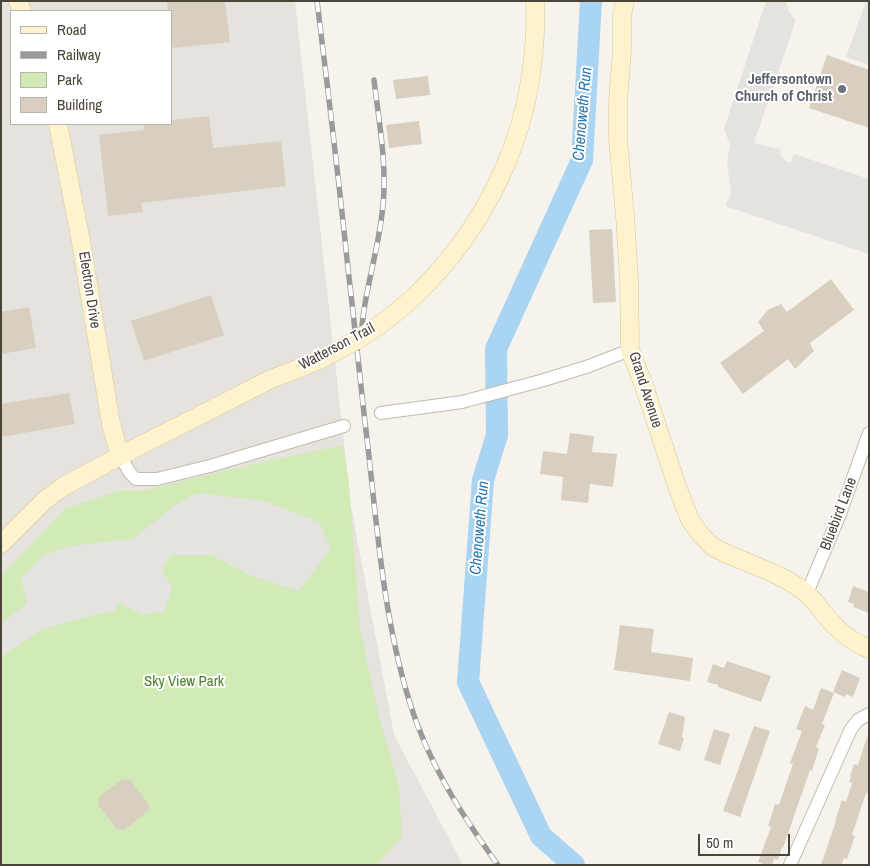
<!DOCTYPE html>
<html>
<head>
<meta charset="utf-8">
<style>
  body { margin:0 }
  #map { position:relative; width:870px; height:866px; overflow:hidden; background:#f6f3ec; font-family:"Archivo Narrow",sans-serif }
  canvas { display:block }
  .frame { position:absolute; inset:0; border:2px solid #4b4439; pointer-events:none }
  .legend { position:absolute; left:10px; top:10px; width:162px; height:115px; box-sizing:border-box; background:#fff; border:1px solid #b7b4b0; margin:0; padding:6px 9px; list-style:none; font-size:15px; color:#4b4439 }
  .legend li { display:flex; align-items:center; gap:10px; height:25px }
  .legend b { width:25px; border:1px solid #b7b4b0 }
  .scale { position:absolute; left:698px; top:834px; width:92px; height:22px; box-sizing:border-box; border:2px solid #4b4439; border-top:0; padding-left:6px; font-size:15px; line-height:18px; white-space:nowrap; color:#4b4439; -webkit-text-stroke:4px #fff; paint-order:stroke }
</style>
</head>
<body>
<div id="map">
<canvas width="870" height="866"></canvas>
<div class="frame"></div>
<ul class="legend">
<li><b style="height:6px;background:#fff3cd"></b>Road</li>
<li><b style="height:6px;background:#9a9a9a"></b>Railway</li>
<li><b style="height:14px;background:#d2eab5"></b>Park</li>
<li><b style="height:14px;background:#d8cfc1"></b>Building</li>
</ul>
<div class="scale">50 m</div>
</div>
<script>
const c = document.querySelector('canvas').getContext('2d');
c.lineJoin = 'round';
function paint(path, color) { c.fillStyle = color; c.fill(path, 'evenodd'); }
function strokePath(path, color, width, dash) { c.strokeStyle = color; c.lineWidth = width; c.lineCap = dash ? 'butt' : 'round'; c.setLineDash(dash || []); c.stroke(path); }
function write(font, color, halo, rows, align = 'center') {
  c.font = font + ' "Archivo Narrow",sans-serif'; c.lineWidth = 4; c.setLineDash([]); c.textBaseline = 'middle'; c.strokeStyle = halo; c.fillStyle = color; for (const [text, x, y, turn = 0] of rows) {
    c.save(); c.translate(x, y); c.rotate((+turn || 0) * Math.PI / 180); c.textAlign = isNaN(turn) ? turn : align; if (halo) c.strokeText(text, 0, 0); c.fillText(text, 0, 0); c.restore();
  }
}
paint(new Path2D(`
  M1,1H295L351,506L394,735L463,865H1ZM11,11H171V124H11Z`), '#e6e2dd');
paint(new Path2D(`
  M343,445L349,484L360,629L378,713L399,787L402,837L376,865H1V576L65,509L117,491H144L262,462Z`), '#d2eab5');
paint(new Path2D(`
  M766,1H786L789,12L796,20L754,143L780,149L781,156L786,161L791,162L794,154L869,179V254L725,206L731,193L727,162L730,145L724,129Z
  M866,1H869V65L846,57Z
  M197,493L264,501L319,522L331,548L299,591L252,576L211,555H171L162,570L172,586L165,611L144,615L119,603L115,611L85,617L41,630L1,657V624L27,603L21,579L42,556L70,546L133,539L174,506Z`), '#e5e3e0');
strokePath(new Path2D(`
  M574,865L541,836L468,682L483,480L497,435L496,349L582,160L591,1`), '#a9d4f2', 22);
paint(new Path2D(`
  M167,1H225L230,42L173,48L171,37V11H168Z
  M827,55L869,70V128L809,108Z
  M428,76L430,95L396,99L393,80Z
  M209,116L213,148L281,141L286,186L141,203L143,212L108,216L99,135L144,130L143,124H171V120Z
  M419,121L422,144L389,148L386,125Z
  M612,229L616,302L593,303L589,230Z
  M831,279L854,310L810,343L814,351L795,369L788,359L743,394L720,363L764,331L758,322L768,310L781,304L787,312Z
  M211,295L224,335L144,361L131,321Z
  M29,307L36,348L1,354V312Z
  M69,393L75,424L1,437V404Z
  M570,433L594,436L592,452L617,454L613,487L590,484L588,503L561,500L563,477L540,474L543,451L567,454Z
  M853,586L869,592V613L853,607L854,604L848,602Z
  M620,625L654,629L651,652L693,658L690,681L614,670Z
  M727,661L771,676L761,702L718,687V685L707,682L713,664L724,668Z
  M842,670L860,678L853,697L846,694L845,697L833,692Z
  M821,688L834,693L822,724L825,725L816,747L819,748L812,771L810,770L783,848L782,847L778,860L774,859L772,865H766L758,862L771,827L768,826L775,804L779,805L793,764L790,763L802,731L796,729L805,706L813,710Z
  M669,712L685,717L682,737L684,738L680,751L658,744Z
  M754,726L770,731L740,817L723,811Z
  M714,729L730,734L720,765L704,760Z
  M867,737H869V794L866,793L852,835L855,836L847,859L844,858L841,865H821L836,821H835L842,800L846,802L852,783L849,782L851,777L850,776L854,764L858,765Z
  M123,779L130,780L149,804L148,811L124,830L117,829L98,805L99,797Z`), '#d8cfc1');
const street = new Path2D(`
  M381,413L462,402L544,380L589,366L630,350
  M120,456L130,473L136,479H157L210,466L344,426
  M807,593L840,514L869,433
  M790,865L851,729L858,720L869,714`);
const secondary = new Path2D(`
  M18,1L22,11
  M625,1L622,16V50L618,101V139L625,216L629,278L630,350L644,386L678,489L690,520L701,535L713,547L723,552C749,564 785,575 806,593C815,601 819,607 826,616C838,631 852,642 869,649
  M58,124L81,242L111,424L120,456
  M418,293C482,230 524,148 533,58C535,39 536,20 535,1
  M1,544L45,500L64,486L120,456L269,380L279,376`);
strokePath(street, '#c2bbae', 14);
strokePath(secondary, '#d6c79b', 19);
strokePath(street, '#fff', 12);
strokePath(secondary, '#fff3cd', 18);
const rail = new Path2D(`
  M317,1C328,90 339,180 348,269C355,325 360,382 367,439C377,525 383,616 409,700C427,761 461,814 498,865
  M361,340C363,293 379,251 383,205C387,164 379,122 374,80`);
strokePath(rail, '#9a9a9a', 5.5);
strokePath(rail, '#fff', 4, [11]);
const secondaryBridge = new Path2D(`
  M279,376C330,358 379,331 418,293`);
strokePath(secondaryBridge, '#d6c79b', 19, []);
strokePath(secondaryBridge, '#fff3cd', 18);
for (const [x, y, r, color] of [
  [842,89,5,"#6b7280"]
]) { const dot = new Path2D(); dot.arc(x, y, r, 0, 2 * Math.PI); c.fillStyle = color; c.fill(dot); strokePath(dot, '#fff', 2); }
write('bold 15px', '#5b616d', '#fff', [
  ["Jeffersontown",832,80],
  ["Church of Christ",832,97]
], 'right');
write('15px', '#4b4439', '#fff', [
  ["Electron Drive",89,290,81],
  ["Watterson Trail",337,347,-28],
  ["Grand Avenue",645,390,72],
  ["Bluebird Lane",839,514,-69]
]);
write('15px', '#4a7f2a', '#fff', [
  ["Sky View Park",184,682]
]);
write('italic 16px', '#2e7ab2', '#fff', [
  ["Chenoweth Run",583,114,-85],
  ["Chenoweth Run",480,528,-85]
]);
</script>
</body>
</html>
